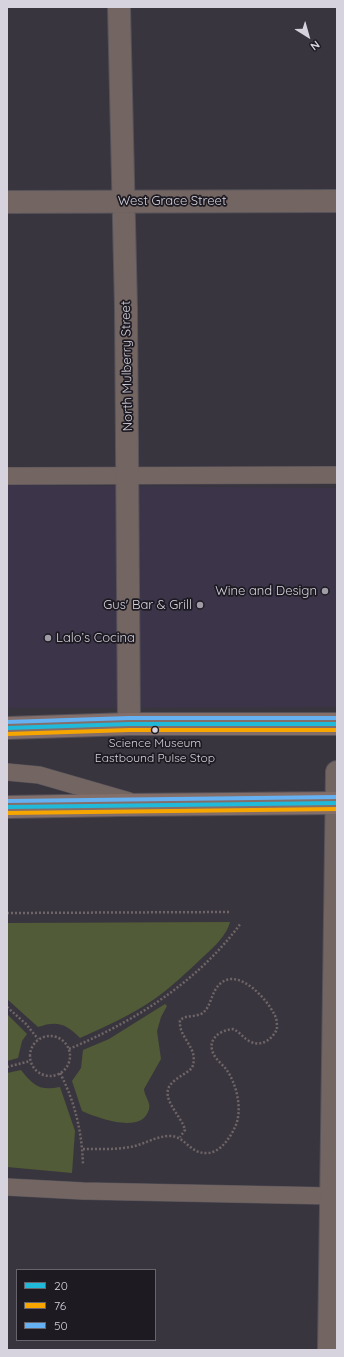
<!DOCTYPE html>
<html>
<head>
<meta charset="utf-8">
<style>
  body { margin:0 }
  #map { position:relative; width:344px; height:1357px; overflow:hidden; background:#38353e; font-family:Quicksand,sans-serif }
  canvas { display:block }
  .frame { position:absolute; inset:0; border:8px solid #d6d3de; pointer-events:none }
  .legend { position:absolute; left:16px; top:1269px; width:140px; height:72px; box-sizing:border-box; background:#1d1a22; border:1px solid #67646d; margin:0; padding:5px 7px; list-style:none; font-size:12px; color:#d6d3de }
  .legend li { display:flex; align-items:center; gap:8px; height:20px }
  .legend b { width:20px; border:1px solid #67646d }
  .north { position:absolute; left:288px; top:16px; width:40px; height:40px; -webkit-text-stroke:3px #1d1a22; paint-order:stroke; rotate:143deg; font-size:11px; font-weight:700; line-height:16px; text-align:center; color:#d6d3de }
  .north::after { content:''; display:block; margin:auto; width:14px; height:18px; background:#d6d3de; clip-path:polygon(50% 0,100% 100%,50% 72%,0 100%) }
</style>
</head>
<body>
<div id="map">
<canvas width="344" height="1357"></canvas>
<div class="frame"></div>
<ul class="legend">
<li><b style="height:5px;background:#20b9da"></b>20</li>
<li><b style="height:5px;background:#f7a600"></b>76</li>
<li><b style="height:5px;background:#66b1f2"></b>50</li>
</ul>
<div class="north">N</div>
</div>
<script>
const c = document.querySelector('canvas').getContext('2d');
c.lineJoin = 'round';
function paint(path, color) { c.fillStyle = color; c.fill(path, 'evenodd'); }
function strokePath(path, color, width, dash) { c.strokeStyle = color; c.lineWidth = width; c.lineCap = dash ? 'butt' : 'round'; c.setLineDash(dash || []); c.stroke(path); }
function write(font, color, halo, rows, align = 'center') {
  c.font = font + ' Quicksand,sans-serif'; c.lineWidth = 3.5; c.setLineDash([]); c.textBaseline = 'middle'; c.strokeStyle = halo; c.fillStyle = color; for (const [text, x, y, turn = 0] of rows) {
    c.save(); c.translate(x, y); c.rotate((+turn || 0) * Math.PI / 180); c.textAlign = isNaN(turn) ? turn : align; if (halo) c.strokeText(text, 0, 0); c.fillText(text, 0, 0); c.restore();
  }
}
paint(new Path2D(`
  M7,485L337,488V707L7,708Z`), '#3c354a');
paint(new Path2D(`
  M230,922C227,935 214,947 204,956C188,971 172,987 153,1000C131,1015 105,1027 80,1038C67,1024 57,1020 38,1027L7,999V923Z
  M165,1004L167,1006L161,1017L157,1031L161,1059L144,1089C144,1096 151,1102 149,1109C143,1135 98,1118 82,1111L72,1081L81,1068L83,1050L109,1039Z
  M7,1014L27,1034L22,1041L18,1058L7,1061Z
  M21,1070C34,1086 39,1091 60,1087L75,1131L72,1173L7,1167V1073Z`), '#525b37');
const lane = new Path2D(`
  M7,476L337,475
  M7,772L39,775L129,801
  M7,1187L83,1191L332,1196`);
const street = new Path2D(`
  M119,7L126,308L129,724
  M7,202L337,201
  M329,1350L337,772`);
const primary = new Path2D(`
  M7,728L129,724H337
  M7,807L122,805L337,803`);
strokePath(lane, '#55525a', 18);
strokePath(street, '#55525a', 24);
strokePath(primary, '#55525a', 24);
strokePath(new Path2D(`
  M7,913L231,912
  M7,1007L26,1024L38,1039
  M30 1056a20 20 0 1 1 40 0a20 20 0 1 1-40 0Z
  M69,1049C135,1021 198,982 241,923
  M7,1067L30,1061
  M60,1073C75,1102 82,1132 83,1165
  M83,1149C99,1149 118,1150 135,1146C146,1143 157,1136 170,1136C185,1136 190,1154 207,1153C220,1153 230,1138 235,1127C243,1111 237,1084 226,1069C221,1063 214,1058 212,1050C209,1037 222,1030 233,1029C240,1032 244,1039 251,1042C263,1047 273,1038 277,1029C277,1024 277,1018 274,1014C267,999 239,968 221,983C210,992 212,1008 201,1014C194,1017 186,1015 180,1020C178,1039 200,1047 192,1068C186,1074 177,1077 171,1084C159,1098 182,1116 185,1130L180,1137`), '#6f6566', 2.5, [2, 2]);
strokePath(lane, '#736562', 17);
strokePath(street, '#736562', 22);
strokePath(primary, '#846e69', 22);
strokePath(new Path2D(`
  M7,728L129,724H337
  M7,807L337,803`), '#20b9da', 4);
strokePath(new Path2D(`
  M7,734L129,730H337
  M7,813L337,809`), '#f7a600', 4);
strokePath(new Path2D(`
  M7,722L129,718H337
  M7,801L337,797`), '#66b1f2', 4);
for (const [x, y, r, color] of [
  [325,591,4,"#9f9ca6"],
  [200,605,4,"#9f9ca6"],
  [48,638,4,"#9f9ca6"],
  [155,730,3.5,"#d6d3de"]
]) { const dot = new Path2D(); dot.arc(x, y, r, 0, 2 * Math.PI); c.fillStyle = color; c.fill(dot); strokePath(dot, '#1d1a22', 1.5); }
write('12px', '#d6d3de', '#1d1a22', [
  ["Science Museum",155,743],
  ["Eastbound Pulse Stop",155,758]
]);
write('13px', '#d6d3de', '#1d1a22', [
  ["West Grace Street",172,201],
  ["North Mulberry Street",127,366,-91]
]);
write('13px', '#d6d3de', '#1d1a22', [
  ["Wine and Design",317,591],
  ["Gus' Bar & Grill",192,605],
  ["Lalo’s Cocina",56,638,"left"]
], 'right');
</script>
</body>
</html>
